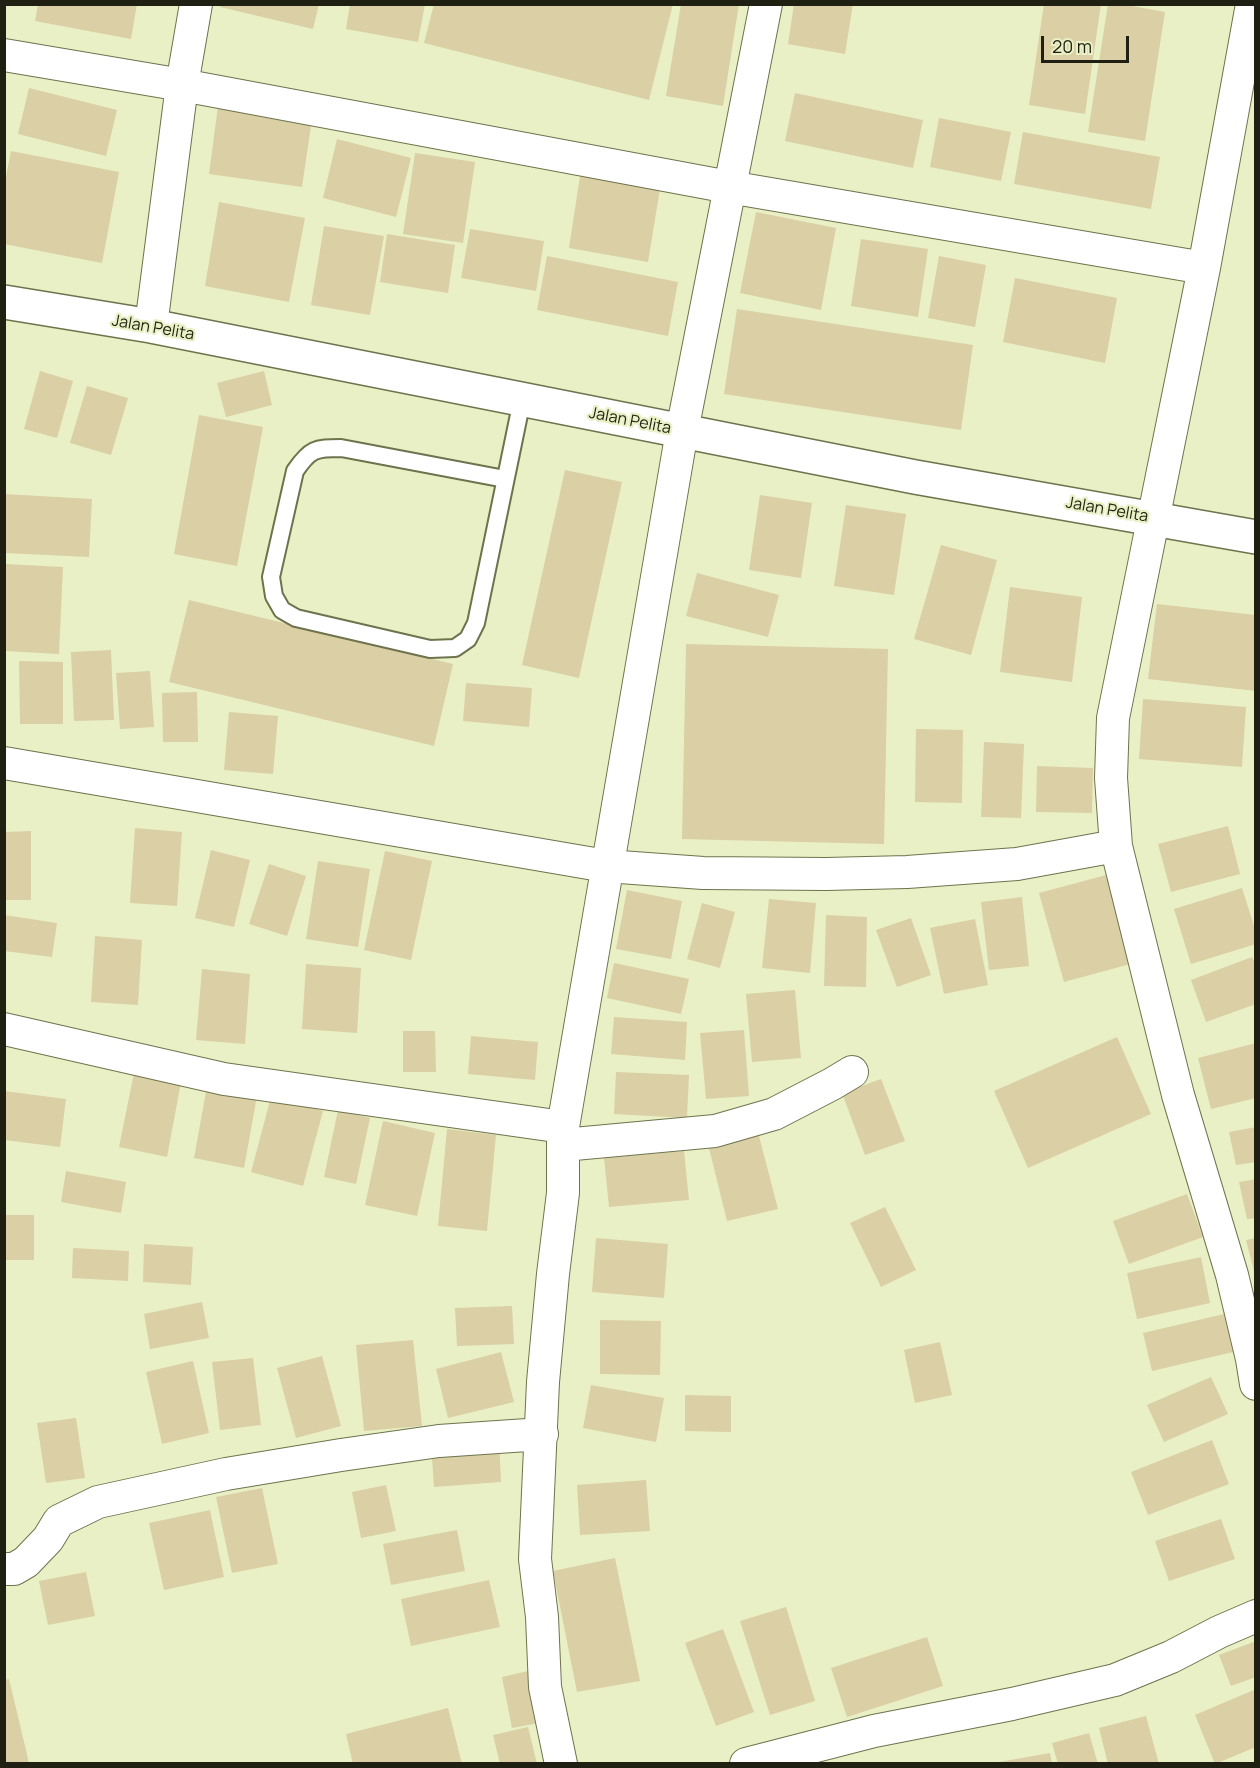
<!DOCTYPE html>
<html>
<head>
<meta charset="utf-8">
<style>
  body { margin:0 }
  #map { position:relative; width:1260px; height:1768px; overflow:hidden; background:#eaf0c5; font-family:Manrope,sans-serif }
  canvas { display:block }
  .frame { position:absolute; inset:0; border:6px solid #1f2011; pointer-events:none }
  .scale { position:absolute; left:1041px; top:36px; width:88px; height:27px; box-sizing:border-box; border:3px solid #1f2011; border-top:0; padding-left:8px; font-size:18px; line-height:21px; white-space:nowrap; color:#1f2011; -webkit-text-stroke:4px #eaf0c5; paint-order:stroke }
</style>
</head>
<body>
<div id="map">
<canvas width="1260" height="1768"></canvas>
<div class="frame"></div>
<div class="scale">20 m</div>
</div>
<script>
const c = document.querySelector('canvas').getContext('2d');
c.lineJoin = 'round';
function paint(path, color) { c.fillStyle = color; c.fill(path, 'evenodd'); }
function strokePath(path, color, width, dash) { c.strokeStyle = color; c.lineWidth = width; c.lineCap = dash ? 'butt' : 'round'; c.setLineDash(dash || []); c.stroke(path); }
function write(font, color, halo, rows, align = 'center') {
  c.font = font + ' Manrope,sans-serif'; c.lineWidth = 4.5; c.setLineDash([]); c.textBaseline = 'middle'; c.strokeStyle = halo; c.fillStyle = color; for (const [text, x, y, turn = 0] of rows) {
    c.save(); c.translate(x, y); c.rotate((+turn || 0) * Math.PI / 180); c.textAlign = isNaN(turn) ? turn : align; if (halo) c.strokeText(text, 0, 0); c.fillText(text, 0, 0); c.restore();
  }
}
paint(new Path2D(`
  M38,4H137L131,39L35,21Z
  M221,4H319L313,29L220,7Z
  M350,4H425L418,42L346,29Z
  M434,4H673L649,100L424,43Z
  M681,4H739L723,106L666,96Z
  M794,4H853L845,54L788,44Z
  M1044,4H1101L1085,114L1029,105Z
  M1108,4H1121L1165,12L1145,141L1088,132Z
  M29,88L117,110L106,156L18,134Z
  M795,93L923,120L913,168L785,141Z
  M218,106L312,119L302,187L209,174Z
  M939,118L1011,132L1001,181L930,167Z
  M1023,132L1160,157L1151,209L1014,184Z
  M337,139L411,158L396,217L323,198Z
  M11,151L119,172L102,263L4,244V187Z
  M415,153L475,162L463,243L403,234Z
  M580,176L660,189L648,262L569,248Z
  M219,202L305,218L289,302L205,286Z
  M756,212L836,228L821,310L740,293Z
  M324,226L384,236L370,315L311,305Z
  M470,229L544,241L536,291L461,278Z
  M387,234L455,245L448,293L380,282Z
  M861,239L928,249L918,317L851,306Z
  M547,256L678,282L668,336L537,310Z
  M939,256L986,265L975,327L928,318Z
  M1015,278L1117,298L1105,363L1003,342Z
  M737,309L973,345L961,430L724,394Z
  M40,371L73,381L57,438L24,429Z
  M264,371L272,405L226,417L217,383Z
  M87,386L128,398L111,455L70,443Z
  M199,415L263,427L237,566L174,554Z
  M565,470L622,482L579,678L522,665Z
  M4,494L92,499L89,557L4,553Z
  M760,495L812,503L801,578L749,570Z
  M846,505L906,514L894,595L834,586Z
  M941,545L997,560L971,655L914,639Z
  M5,564L63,567L59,654L5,651Z
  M697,573L779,595L768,637L686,616Z
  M1010,587L1082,597L1072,682L1000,672Z
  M189,600L453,664L434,746L169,682Z
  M1157,604L1256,615V691L1148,679Z
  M686,644L888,649L884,844L682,839Z
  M111,650L114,720L74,721L71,652Z
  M19,661L63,662V724H20Z
  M150,671L154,727L120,729L116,673Z
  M466,683L532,688L529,727L463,721Z
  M197,692L198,742H163L162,693Z
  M1143,699L1246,707L1242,767L1139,759Z
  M229,712L278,716L273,774L224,770Z
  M916,729L963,730L962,803L915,802Z
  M984,742L1024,744L1021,818L981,817Z
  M1037,766L1093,768L1092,813L1036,812Z
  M1228,826L1240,874L1171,892L1158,844Z
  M135,828L182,832L177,906L130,903Z
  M31,831V900H4V832Z
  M211,850L250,860L234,927L195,918Z
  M385,851L432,861L411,960L364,950Z
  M318,861L370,869L358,947L306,939Z
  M269,864L306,876L287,936L249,924Z
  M1110,874L1134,963L1064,982L1039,893Z
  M1242,888L1256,932V944L1191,964L1174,909Z
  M627,890L682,901L671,959L616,949Z
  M1022,897L1029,966L989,970L981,902Z
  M769,899L816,903L810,973L762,968Z
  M702,903L735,912L720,968L687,959Z
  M4,915L57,923L52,957L4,951Z
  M826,915L867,917L866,987L824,986Z
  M911,918L931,975L897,987L876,930Z
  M975,919L988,985L944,994L930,928Z
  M95,936L142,940L138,1005L91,1002Z
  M1252,957L1256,965V1004L1206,1022L1191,980Z
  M614,963L689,979L681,1014L607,998Z
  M306,964L361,968L357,1033L302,1029Z
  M202,969L250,974L245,1044L196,1040Z
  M795,990L801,1058L752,1062L746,994Z
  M614,1017L687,1022L685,1060L611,1054Z
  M744,1030L749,1096L706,1099L700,1033Z
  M403,1031H435L436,1072H403Z
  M471,1036L538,1042L535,1080L468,1074Z
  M1117,1037L1151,1114L1028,1168L994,1091Z
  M1256,1043V1098L1211,1109L1198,1058Z
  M135,1068L182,1077L167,1157L119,1147Z
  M616,1072L689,1075L687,1118L614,1114Z
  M881,1079L905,1141L865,1155L842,1093Z
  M207,1086L257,1096L244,1168L194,1158Z
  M4,1091L66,1099L60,1147L4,1140Z
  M271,1097L323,1111L303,1186L251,1172Z
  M338,1110L370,1118L356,1184L324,1177Z
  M383,1121L435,1133L417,1216L365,1205Z
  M1256,1127V1162L1236,1165L1229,1132Z
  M447,1129L496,1135L487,1231L438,1226Z
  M758,1132L778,1209L727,1221L708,1144Z
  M684,1151L689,1200L609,1207L604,1158Z
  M66,1171L126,1182L121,1213L61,1202Z
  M1256,1179V1218L1247,1219L1239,1182Z
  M1187,1194L1203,1237L1129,1264L1113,1221Z
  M885,1207L916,1270L881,1287L850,1223Z
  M4,1215H34V1260H4Z
  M596,1238L668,1244L664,1298L592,1292Z
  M1256,1238V1275H1255L1246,1240Z
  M144,1244L193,1247L191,1285L143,1282Z
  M73,1248L129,1251L128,1281L72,1278Z
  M1201,1257L1210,1303L1137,1319L1127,1273Z
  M202,1302L209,1338L150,1349L144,1314Z
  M512,1306L514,1344L457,1346L455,1308Z
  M1224,1314L1233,1352L1152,1371L1143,1333Z
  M600,1320L661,1321L660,1375L600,1374Z
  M413,1340L422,1426L364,1431L356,1345Z
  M940,1342L952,1395L915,1403L904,1350Z
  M501,1352L514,1402L448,1418L436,1369Z
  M322,1356L341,1426L296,1438L277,1368Z
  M253,1358L261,1425L220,1430L212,1362Z
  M193,1361L209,1433L162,1444L146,1372Z
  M1211,1377L1228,1414L1164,1442L1147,1405Z
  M591,1385L664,1398L656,1442L583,1428Z
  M685,1395L731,1396V1432L685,1431Z
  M76,1418L85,1478L46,1483L37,1423Z
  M499,1439L501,1482L434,1487L431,1443Z
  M1212,1440L1229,1484L1148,1515L1131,1472Z
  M646,1480L650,1531L580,1535L577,1485Z
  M386,1485L396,1531L361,1538L352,1492Z
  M262,1488L278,1564L232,1573L216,1497Z
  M210,1510L224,1577L164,1590L149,1523Z
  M1221,1519L1235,1559L1169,1581L1155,1541Z
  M457,1530L465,1571L391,1585L383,1544Z
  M615,1558L640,1681L577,1692L553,1571Z
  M86,1572L95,1616L48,1625L39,1581Z
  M489,1580L500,1627L411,1646L401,1599Z
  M786,1607L815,1701L770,1715L740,1621Z
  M723,1629L754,1712L716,1726L685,1643Z
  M927,1637L943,1686L847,1717L831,1668Z
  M1256,1641V1677L1231,1686L1219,1655Z
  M528,1671L539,1723L512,1728L502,1677Z
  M9,1679L26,1750L29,1764H4V1680Z
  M1256,1689V1747L1215,1764L1195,1715Z
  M448,1708L462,1764H353L346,1734Z
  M1146,1716L1159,1764H1108L1099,1728Z
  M528,1727L537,1764H500L493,1735Z
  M1089,1733L1098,1764H1058L1052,1743Z
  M1050,1753L1052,1764H999V1762Z`), '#dacfa5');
const service = new Path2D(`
  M505,479L341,448C315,448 310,449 295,471L271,577L274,596L282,610L296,618L430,649L455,648L468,639L476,623L522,400`);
const minor = new Path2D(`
  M1252,4L1204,268L1113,718L1111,778L1116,846L1178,1095L1232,1275L1252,1359L1256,1384
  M4,55L182,85L729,187L1204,268
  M151,326L182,85L196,4
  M4,763L606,866L703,873L826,874L907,872L1017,864L1116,846
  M4,1029L224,1079L563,1127
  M563,1145L715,1131L774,1114L832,1084L852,1072
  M4,1569H14L26,1562L48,1539L59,1521L98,1502L226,1474L341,1455L439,1441L542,1434
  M561,1764L545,1687L542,1617L535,1559L543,1382L553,1274L563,1193V1127L682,431L766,4
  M746,1764L874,1731L1012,1704L1115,1680L1171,1657L1219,1632L1256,1616`);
const trunk = new Path2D(`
  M4,302L151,326L915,477L1256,537`);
strokePath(service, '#6e734d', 20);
strokePath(minor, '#6e734d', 34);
strokePath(trunk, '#6e734d', 36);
strokePath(service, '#fff', 16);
strokePath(minor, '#fff', 32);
strokePath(trunk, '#fff', 33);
write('16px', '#1f2011', '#eaf0c5', [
  ["Jalan Pelita",153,328,10],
  ["Jalan Pelita",630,421,11],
  ["Jalan Pelita",1107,510,10]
]);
</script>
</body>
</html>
